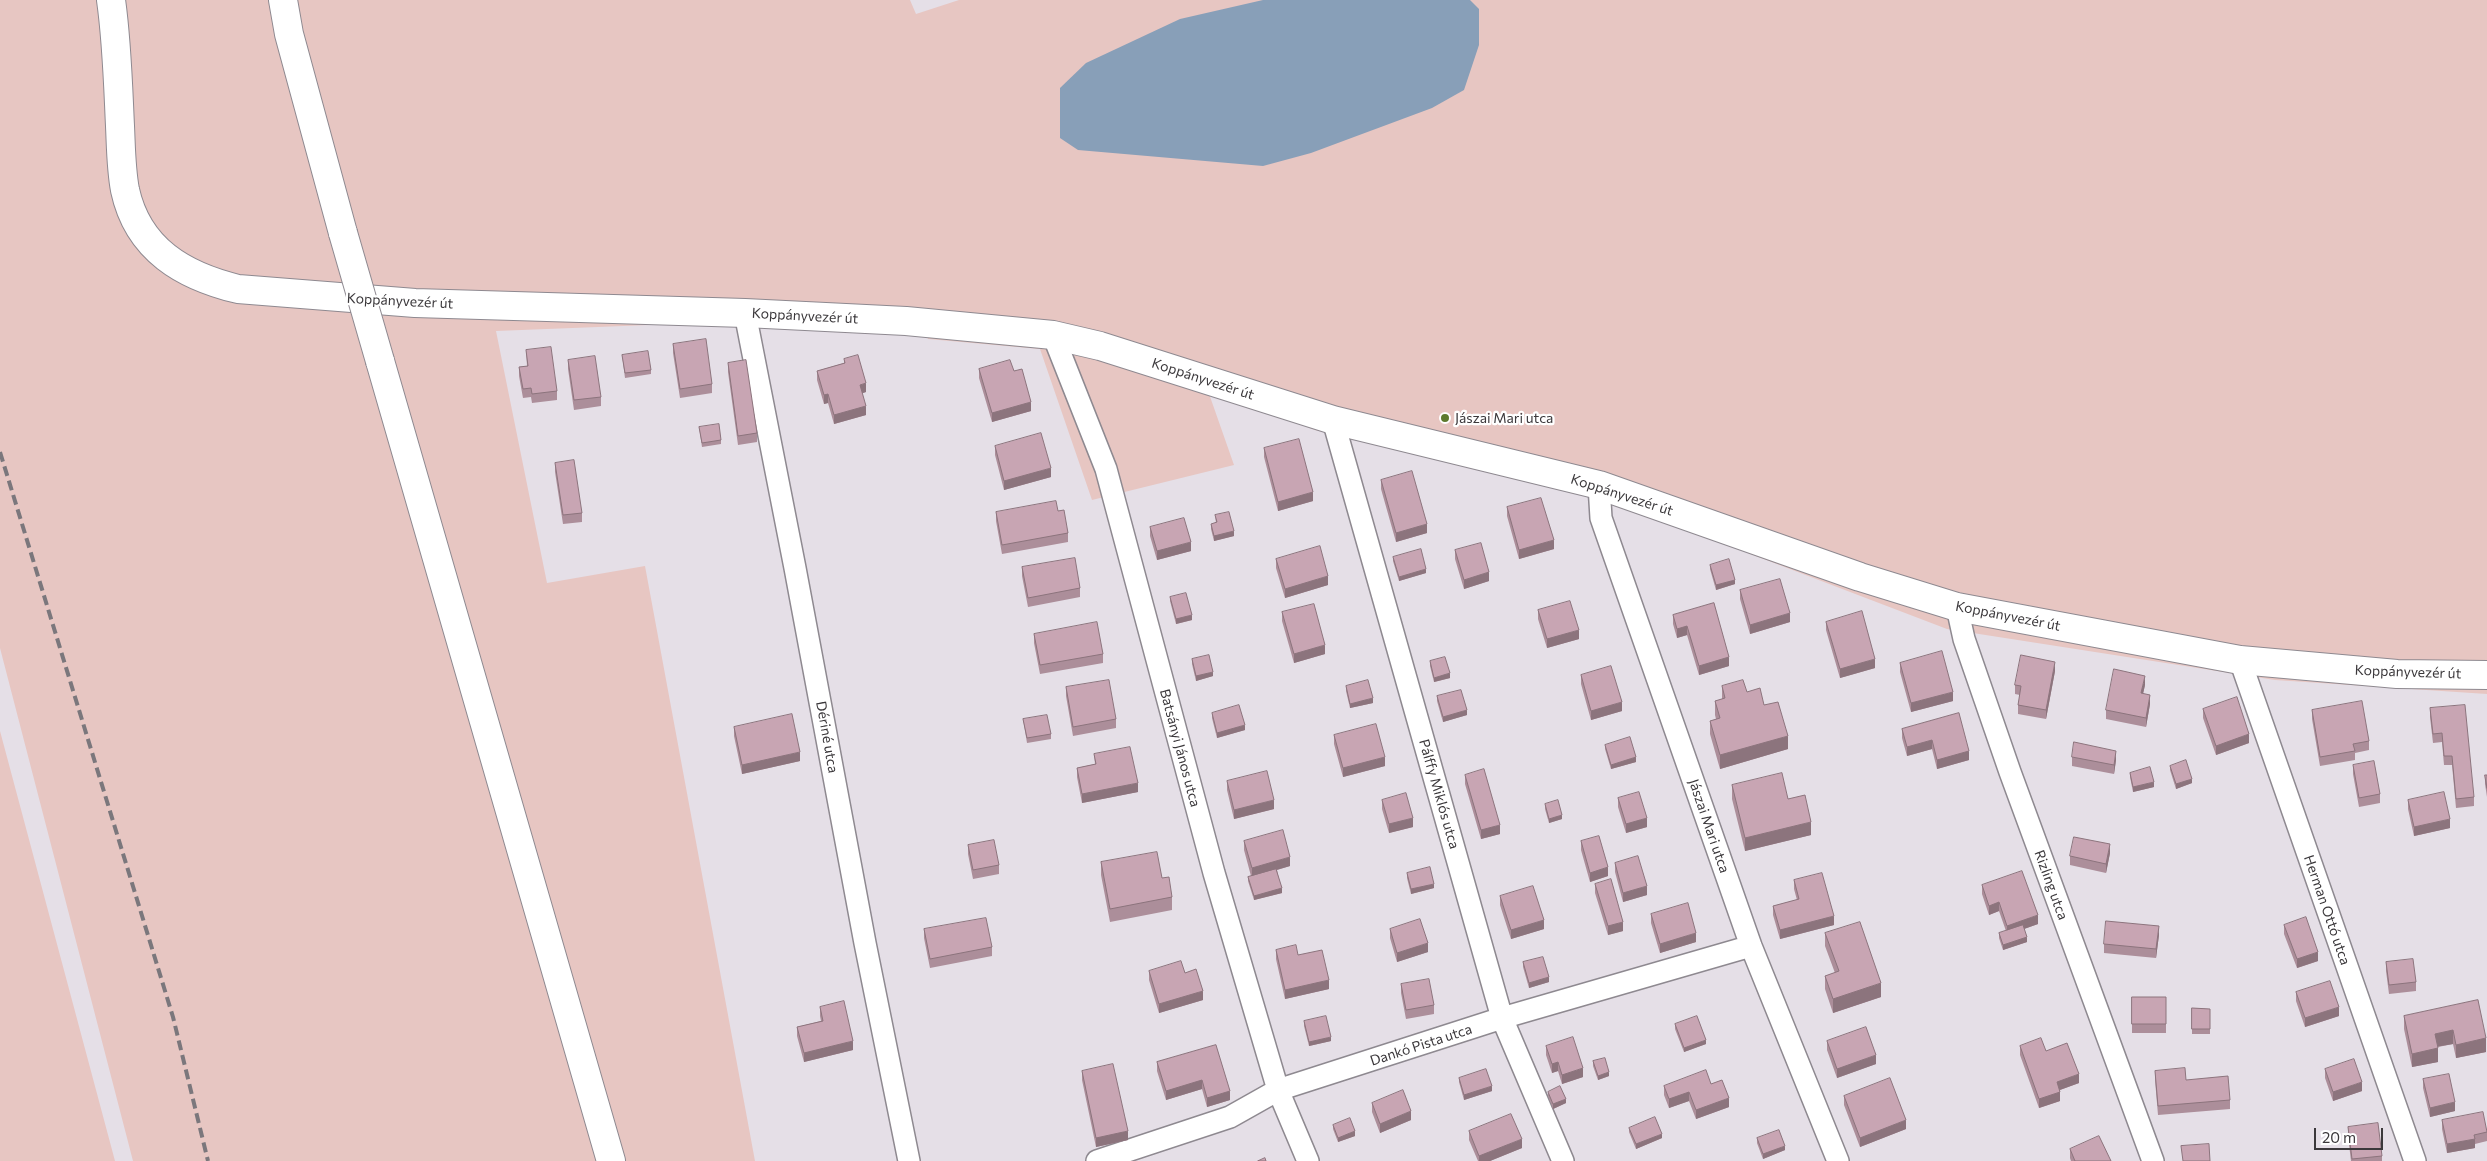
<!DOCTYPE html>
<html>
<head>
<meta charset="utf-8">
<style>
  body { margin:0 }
  #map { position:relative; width:2487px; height:1161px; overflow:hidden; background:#e5dfe7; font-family:Commissioner,sans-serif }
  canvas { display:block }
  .scale { position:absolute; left:2314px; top:1128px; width:69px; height:22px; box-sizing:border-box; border:2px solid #3b383b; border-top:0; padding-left:6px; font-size:15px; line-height:18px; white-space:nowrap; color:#3b383b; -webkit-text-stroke:4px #fff; paint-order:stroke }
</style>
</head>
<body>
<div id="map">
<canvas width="2487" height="1161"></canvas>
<div class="scale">20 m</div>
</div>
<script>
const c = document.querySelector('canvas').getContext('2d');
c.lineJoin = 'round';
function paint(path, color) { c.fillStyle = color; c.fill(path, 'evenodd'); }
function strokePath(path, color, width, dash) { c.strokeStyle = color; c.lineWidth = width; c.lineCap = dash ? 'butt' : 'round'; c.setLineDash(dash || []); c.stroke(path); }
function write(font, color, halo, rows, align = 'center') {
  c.font = font + ' Commissioner,sans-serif'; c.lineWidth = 4.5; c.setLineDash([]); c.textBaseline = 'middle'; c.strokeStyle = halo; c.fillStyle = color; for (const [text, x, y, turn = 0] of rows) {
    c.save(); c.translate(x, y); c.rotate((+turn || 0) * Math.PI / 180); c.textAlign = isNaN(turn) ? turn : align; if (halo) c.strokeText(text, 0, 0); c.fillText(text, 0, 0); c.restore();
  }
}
paint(new Path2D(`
  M0,0H910L916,14L959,0H2487V694L2275,680L1947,629L1625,506L1315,430L1207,388L1234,465L1092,500L1040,349L928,339L923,329L776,320L496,331L547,583L645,566L755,1161H133L0,648Z
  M0,731L115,1161H0Z`), '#e7c6c2');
paint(new Path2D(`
  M1263,0H1470L1479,9V45L1464,90L1432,108L1311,153L1263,166L1078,150L1060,138V88L1086,63L1180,19Z`), '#889fb8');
const street = new Path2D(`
  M745,313L795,568L865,943L909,1161
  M1053,335L1106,469L1214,873L1278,1090L1308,1161
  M1333,420L1502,1018L1563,1161
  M1599,485L1601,518L1751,946L1838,1161
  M1957,607L1964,639L2010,772L2153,1161
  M2240,660L2415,1161
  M1097,1161L1230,1117L1278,1090L1502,1018L1751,946`);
const secondary = new Path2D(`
  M111,0C117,42 118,84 120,126C121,147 121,169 125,190C138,250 184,276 238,289L415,303L745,313L906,321L1053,335L1100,346L1333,420L1599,485L1860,577L1957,607L2240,660L2397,674L2487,675`);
const primary = new Path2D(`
  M283,0L289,34L343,233
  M380,361L611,1161`);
strokePath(street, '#8e8990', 24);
strokePath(secondary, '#8e8990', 30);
strokePath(primary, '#8e8990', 30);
strokePath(street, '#fff', 21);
strokePath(secondary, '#fff', 28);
strokePath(primary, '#fff', 28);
strokePath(new Path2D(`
  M0,452L173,1017L208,1161`), '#7b777c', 4, [10, 5]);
const primaryBridge = new Path2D(`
  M343,233L380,361`);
strokePath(primaryBridge, '#8e8990', 30, []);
strokePath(primaryBridge, '#fff', 28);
paint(new Path2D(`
  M673,344L712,384V393L680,398L673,353Z
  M526,350L557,391V400L532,403L531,397L523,398L519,376V367L527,366Z
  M622,355L651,370V374L625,378Z
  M844,359L866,392L862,393L866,415L834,424L828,403L824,404L817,380V371L844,363Z
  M568,360L601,397V406L574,410L568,369Z
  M728,363L757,433V442L738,445L728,372Z
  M979,369L1014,371L1031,411L992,422L979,378Z
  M699,427L721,440V444L702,447Z
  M995,446L1051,477L1004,490L995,455Z
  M1264,448L1313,501L1278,511L1264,457Z
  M555,463L582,513V522L563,524L555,472Z
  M1381,480L1427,533L1396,542L1381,489Z
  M1507,507L1554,549L1519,559L1507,516Z
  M1058,511L1068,533V542L1002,554L996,521V512Z
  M1215,515L1234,536L1214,541L1211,529V524L1216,523Z
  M1150,527L1191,551L1157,560L1150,536Z
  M1455,550L1489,581L1464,589L1455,559Z
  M1393,557L1426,573L1399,581L1393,561Z
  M1276,559L1328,585L1285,598L1276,568Z
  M1710,565L1735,584L1716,590L1710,569Z
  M1022,567L1080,588V597L1028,607L1022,576Z
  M1740,590L1790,622L1750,634L1740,599Z
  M1170,597L1192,620L1176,624L1170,601Z
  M1714,603L1729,666L1699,675L1687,635L1677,638L1673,624V615Z
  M1538,610L1579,639L1547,648L1538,619Z
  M1282,612L1325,654L1294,663L1282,621Z
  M1826,622L1875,668L1840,678L1826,630Z
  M1034,634L1103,654V663L1040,674L1034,643Z
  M1192,659L1213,676L1196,681L1192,664Z
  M1430,661L1450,678L1434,682L1430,666Z
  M1900,663L1953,701L1911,712L1900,672Z
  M2055,671L2046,719L2018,714V705L2020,695L2015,694V685Z
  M1581,675L1622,711L1591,720L1581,684Z
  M2145,685L2143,694L2150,704L2146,727L2106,719V710Z
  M1346,686L1373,703L1350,708L1346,691Z
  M1722,686L1747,692L1764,705L1788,749L1720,769L1710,734V721L1716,719L1715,715V701L1722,699Z
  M1066,687L1116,719V728L1073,736L1066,696Z
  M1437,696L1467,715L1443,722L1437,701Z
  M2430,708L2474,797V806L2456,808L2452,765H2444L2442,742L2433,743L2430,717Z
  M2203,709L2249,743L2216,755L2203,718Z
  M2312,710L2369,741V750L2355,753V760L2320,766L2312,719Z
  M1212,713L1245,730L1217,738L1212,718Z
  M1959,713L1969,760L1937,769L1932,749L1907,756L1902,738V729Z
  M1023,719L1051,734V739L1027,743Z
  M734,727L800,761L742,774L734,736Z
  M1334,735L1385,766L1343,777L1334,744Z
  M1605,745L1636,762L1611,769L1605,749Z
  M1094,754L1138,792L1082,803L1077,777V768L1095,764Z
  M2072,757L2116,760L2114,774L2072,766Z
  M2353,765L2380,794V803L2359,807L2353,774Z
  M2170,766L2192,783L2176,789L2170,770Z
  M2130,773L2154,787L2133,792L2130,777Z
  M1465,775L1500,834L1481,839L1465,784Z
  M2485,775H2487V797L2485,784Z
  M1227,781L1274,809L1234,819L1227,790Z
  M1732,785L1788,799L1811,835L1745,851L1732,799Z
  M1618,798L1647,827L1626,833L1618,807Z
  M1382,800L1413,827L1389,833L1382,809Z
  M2408,800L2450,828L2414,836L2408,809Z
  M1545,804L1562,819L1549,823L1545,809Z
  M1244,841L1290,866L1277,870L1282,893L1254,900L1248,881V877L1251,876L1244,850Z
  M1581,841L1608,876L1590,882L1581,850Z
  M968,845L999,865V874L973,879L968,854Z
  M2110,853L2106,873L2070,865V856Z
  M1101,862L1162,878L1172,897V910L1110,922L1101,875Z
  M1615,863L1647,895L1623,902L1615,872Z
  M1407,873L1434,888L1411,894L1407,878Z
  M1794,880L1834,925L1780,939L1773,915V906L1797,900L1794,889Z
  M1595,884L1623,931L1608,935L1595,893Z
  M1982,885L2038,924L2024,929L2027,942L2003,950L1999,938V933L2006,931L1999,911L1989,915L1982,894Z
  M1500,896L1544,929L1511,939L1500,905Z
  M1651,914L1696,942L1660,953L1651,923Z
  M2284,925L2318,961L2297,968L2284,934Z
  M924,929L992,947V956L930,968L924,938Z
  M1390,929L1428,952L1397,962L1390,938Z
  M1825,933L1881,997L1833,1013L1825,989V976L1835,973L1825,946Z
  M2159,935L2156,958L2104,953V944Z
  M1276,950L1298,955L1329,989L1285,999L1276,959Z
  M1523,962L1549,982L1529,988L1523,967Z
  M2386,962L2416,982V991L2389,994L2386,971Z
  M1149,971L1185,973L1203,1000L1159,1013L1149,980Z
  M1401,984L1434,1005V1014L1406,1019L1401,993Z
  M2296,992L2339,1016L2305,1027L2296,1001Z
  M2132,997H2166V1033H2132Z
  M2478,1000L2486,1052L2456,1058L2453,1044L2438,1047V1062L2412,1067L2404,1029V1016Z
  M820,1007L853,1050L804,1062L797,1036V1027L821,1021L820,1016Z
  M2192,1008L2210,1009V1034H2192Z
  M1304,1021L1331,1041L1309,1046L1304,1026Z
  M1675,1024L1706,1044L1684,1052L1675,1029Z
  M1827,1041L1876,1064L1837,1078L1827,1050Z
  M1216,1045L1230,1100L1207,1107L1202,1089L1166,1100L1157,1071V1062Z
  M1546,1046L1583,1077L1562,1084L1558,1071L1552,1073L1546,1055Z
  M2020,1046L2046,1051L2079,1083L2060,1090V1101L2039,1108L2020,1055Z
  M1593,1061L1609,1076L1598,1080L1593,1066Z
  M2325,1069L2362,1091L2333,1101L2325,1078Z
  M1082,1071L1128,1140L1096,1147L1082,1080Z
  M2155,1071L2186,1080L2230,1100V1109L2158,1115L2155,1080Z
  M1459,1078L1492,1091L1464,1100L1459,1082Z
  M2423,1079L2455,1111L2430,1117L2423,1088Z
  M1711,1084L1729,1107L1696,1119L1689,1101L1669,1108L1664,1095V1086Z
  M1548,1092L1566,1103L1553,1109L1548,1096Z
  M1844,1096L1906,1129L1860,1147L1844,1105Z
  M1372,1103L1411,1120L1380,1133L1372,1112Z
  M2442,1120L2487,1132V1141L2475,1144V1148L2447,1153L2442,1129Z
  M1333,1125L1355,1136L1338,1142L1333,1129Z
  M2348,1127L2382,1156V1161H2351L2348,1136Z
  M1629,1128L1662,1138L1636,1149L1629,1132Z
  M1469,1131L1522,1148L1490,1161H1478L1469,1140Z
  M1757,1138L1785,1150L1763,1159L1757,1143Z
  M2070,1149L2111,1161H2071L2070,1158Z`), '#ac8e9a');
paint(new Path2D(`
  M866,383V392L860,394V385Z
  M828,394V403L824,404V395Z
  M1031,402V411L992,422V413Z
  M866,406V415L834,424V415Z
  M1051,468V477L1004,490V481Z
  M1313,492V501L1278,511V502Z
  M1427,524V533L1396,542V533Z
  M1234,531V536L1214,541V536Z
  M1554,540V549L1519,559V550Z
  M1191,542V551L1157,560V551Z
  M1426,569V573L1399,581V577Z
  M1489,572V581L1464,589V580Z
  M1328,576V585L1285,598V589Z
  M1735,580V584L1716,590V585Z
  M1790,613V622L1750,634V625Z
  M1192,615V620L1176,624V619Z
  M1687,626V635L1677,638V629Z
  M1579,630V639L1547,648V639Z
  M1325,645V654L1294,663V654Z
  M1729,657V666L1699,675V666Z
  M1875,659V668L1840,678V669Z
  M2055,662V671L2046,719V710Z
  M1213,672V676L1196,681V676Z
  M1450,673V678L1434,682V678Z
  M2145,676V685L2141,702V693Z
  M1953,692V701L1911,712V703Z
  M2150,695V704L2146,727V718Z
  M1373,698V703L1350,708V704Z
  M1622,702V711L1591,720V711Z
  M1467,710V715L1443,722V717Z
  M1245,725V730L1217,738V733Z
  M2249,734V743L2216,755V746Z
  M1788,736V749L1720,769V755Z
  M1932,740V749L1907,756V747Z
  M1969,751V760L1937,769V760Z
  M2116,751V760L2114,774V765Z
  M800,752V761L742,774V765Z
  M1385,757V766L1343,777V768Z
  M1636,757V762L1611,769V765Z
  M2192,779V783L2176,789V784Z
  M2154,782V787L2133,792V787Z
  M1138,783V792L1082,803V794Z
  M1274,800V809L1234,819V810Z
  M1562,815V819L1549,823V819Z
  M1413,818V827L1389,833V824Z
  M1647,818V827L1626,833V824Z
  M2450,819V828L2414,836V827Z
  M1811,822V835L1745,851V838Z
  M1500,825V834L1481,839V830Z
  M2110,844V853L2106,873V864Z
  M1290,857V866L1252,877V868Z
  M1608,867V876L1590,882V873Z
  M1434,884V888L1411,894V889Z
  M1647,886V895L1623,902V893Z
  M1282,888V893L1254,900V896Z
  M1999,902V911L1989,915V906Z
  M2038,915V924L2007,935V926Z
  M1834,916V925L1780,939V930Z
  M1544,920V929L1511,939V930Z
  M1623,922V931L1608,935V926Z
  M2159,926V935L2156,958V949Z
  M1696,933V942L1660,953V944Z
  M2027,937V942L2003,950V945Z
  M1428,943V952L1397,962V953Z
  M2318,952V961L2297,968V959Z
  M1549,977V982L1529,988V983Z
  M1329,980V989L1285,999V990Z
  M1881,983V997L1833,1013V999Z
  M1203,991V1000L1159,1013V1004Z
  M2339,1007V1016L2305,1027V1018Z
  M2453,1030V1044L2435,1047V1034Z
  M1331,1037V1041L1309,1046V1042Z
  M2486,1038V1052L2456,1058V1045Z
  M1706,1040V1044L1684,1052V1048Z
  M853,1041V1050L804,1062V1053Z
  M2438,1048V1062L2412,1067V1054Z
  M1876,1055V1064L1837,1078V1069Z
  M1558,1062V1071L1552,1073V1064Z
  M1583,1068V1077L1562,1084V1075Z
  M1609,1072V1076L1598,1080V1076Z
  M2079,1074V1083L2057,1091V1082Z
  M1202,1080V1089L1166,1100V1091Z
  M2362,1082V1091L2333,1101V1092Z
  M1492,1086V1091L1464,1100V1095Z
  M1230,1091V1100L1207,1107V1098Z
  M1689,1092V1101L1669,1108V1099Z
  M2060,1092V1101L2039,1108V1099Z
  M1729,1098V1107L1696,1119V1110Z
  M1566,1099V1103L1553,1109V1104Z
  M2455,1102V1111L2430,1117V1108Z
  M1411,1111V1120L1380,1133V1124Z
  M1906,1120V1129L1860,1147V1138Z
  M1128,1131V1140L1096,1147V1138Z
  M1355,1131V1136L1338,1142V1138Z
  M1662,1134V1138L1636,1149V1144Z
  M1522,1139V1148L1490,1161H1479V1156Z
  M2475,1139V1148L2447,1153V1144Z
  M1785,1146V1150L1763,1159V1154Z`), '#8c747d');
const building = new Path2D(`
  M706,339L712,384L680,389L673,344Z
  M551,347L557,391L532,394L531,388L523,389L519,367L528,366L526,350Z
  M648,351L651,370L625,373L622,355Z
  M858,355L866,383L860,385L866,406L834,415L828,394L824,395L817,371L845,363L844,359Z
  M595,356L601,397L574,400L568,360Z
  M746,360L757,433L738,436L728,363Z
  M1010,360L1014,371L1022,369L1031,402L992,413L979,369Z
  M719,424L721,440L702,443L699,427Z
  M1041,433L1051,468L1004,481L995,446Z
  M1299,439L1313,492L1278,502L1264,448Z
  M574,460L582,513L563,515L555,463Z
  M1412,471L1427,524L1396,533L1381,480Z
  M1541,498L1554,540L1519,550L1507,507Z
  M1056,501L1058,511L1064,510L1068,533L1002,545L996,512Z
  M1229,512L1234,531L1214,536L1211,524L1217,522L1215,515Z
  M1184,518L1191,542L1157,551L1150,527Z
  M1481,543L1489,572L1464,580L1455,550Z
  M1320,546L1328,576L1285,589L1276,559Z
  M1421,549L1426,569L1399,577L1393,557Z
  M1075,558L1080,588L1028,598L1022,567Z
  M1729,559L1735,580L1716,585L1710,565Z
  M1780,579L1790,613L1750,625L1740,590Z
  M1186,593L1192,615L1176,619L1170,597Z
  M1570,601L1579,630L1547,639L1538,610Z
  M1714,603L1729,657L1699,666L1687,626L1677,629L1673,615Z
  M1314,604L1325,645L1294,654L1282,612Z
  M1862,611L1875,659L1840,669L1826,622Z
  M1097,622L1103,654L1040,665L1034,634Z
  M1942,651L1953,692L1911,703L1900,663Z
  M1209,655L1213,672L1196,676L1192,659Z
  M2021,655L2055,662L2046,710L2018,705L2021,686L2015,685Z
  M1445,657L1450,673L1434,678L1430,661Z
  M1611,666L1622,702L1591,711L1581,675Z
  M2114,669L2145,676L2141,693L2150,695L2146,718L2106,710Z
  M1109,680L1116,719L1073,727L1066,687Z
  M1368,680L1373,698L1350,704L1346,686Z
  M1743,680L1747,692L1760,688L1764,705L1778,702L1788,736L1720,755L1710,721L1720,718L1715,701L1725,698L1722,686Z
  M1461,690L1467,710L1443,717L1437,696Z
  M2237,697L2249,734L2216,746L2203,709Z
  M2362,701L2369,741L2353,744L2355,751L2320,757L2312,710Z
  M1239,705L1245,725L1217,733L1212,713Z
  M2465,705L2474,797L2456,799L2452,756H2444L2442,733L2433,734L2430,708Z
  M1959,713L1969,751L1937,760L1932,740L1907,747L1902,729Z
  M792,714L800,752L742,765L734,727Z
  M1047,715L1051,734L1027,738L1023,719Z
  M1376,724L1385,757L1343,768L1334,735Z
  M1630,737L1636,757L1611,765L1605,745Z
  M2074,742L2116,751L2114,765L2072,757Z
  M1130,747L1138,783L1082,794L1077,768L1096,764L1094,754Z
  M2186,760L2192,779L2176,784L2170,766Z
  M2374,761L2380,794L2359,798L2353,765Z
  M2150,767L2154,782L2133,787L2130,773Z
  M1484,769L1500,825L1481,830L1465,775Z
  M1267,771L1274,800L1234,810L1227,781Z
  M1782,773L1788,799L1805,795L1811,822L1745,838L1732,785Z
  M2485,775H2487V788Z
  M1639,792L1647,818L1626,824L1618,798Z
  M2444,792L2450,819L2414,827L2408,800Z
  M1406,793L1413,818L1389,824L1382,800Z
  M1558,800L1562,815L1549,819L1545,804Z
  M1283,830L1290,857L1252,868L1244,841Z
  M1599,836L1608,867L1590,873L1581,841Z
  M2074,837L2110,844L2106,864L2070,856Z
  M994,840L999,865L973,870L968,845Z
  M1157,852L1162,878L1169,877L1172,897L1110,909L1101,862Z
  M1638,856L1647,886L1623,893L1615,863Z
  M1430,867L1434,884L1411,889L1407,873Z
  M1276,869L1282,888L1254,896L1248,877Z
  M2022,871L2038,915L2007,926L1999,902L1989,906L1982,885Z
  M1822,873L1834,916L1780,930L1773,906L1799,899L1794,880Z
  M1611,879L1623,922L1608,926L1595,884Z
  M1533,886L1544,920L1511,930L1500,896Z
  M1688,903L1696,933L1660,944L1651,914Z
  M2306,917L2318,952L2297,959L2284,925Z
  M986,918L992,947L930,959L924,929Z
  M1420,919L1428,943L1397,953L1390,929Z
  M2106,921L2159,926L2156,949L2104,944Z
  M1860,922L1881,983L1833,999L1825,976L1839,971L1825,933Z
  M2023,925L2027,937L2003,945L1999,933Z
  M1296,945L1298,955L1322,950L1329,980L1285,990L1276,950Z
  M1543,957L1549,977L1529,983L1523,962Z
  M2413,959L2416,982L2389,985L2386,962Z
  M1181,961L1185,973L1196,969L1203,991L1159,1004L1149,971Z
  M1429,979L1434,1005L1406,1010L1401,984Z
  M2330,981L2339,1007L2305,1018L2296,992Z
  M2132,997H2166V1024H2132Z
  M2478,1000L2486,1038L2456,1045L2453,1030L2435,1034L2438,1048L2412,1054L2404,1016Z
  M844,1001L853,1041L804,1053L797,1027L823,1021L820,1007Z
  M2192,1008L2210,1009V1029H2192Z
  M1326,1016L1331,1037L1309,1042L1304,1021Z
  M1697,1016L1706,1040L1684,1048L1675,1024Z
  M1866,1027L1876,1055L1837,1069L1827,1041Z
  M1573,1037L1583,1068L1562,1075L1558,1062L1552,1064L1546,1046Z
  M2041,1038L2046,1051L2067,1043L2079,1074L2057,1082L2060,1092L2039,1099L2020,1046Z
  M1216,1045L1230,1091L1207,1098L1202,1080L1166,1091L1157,1062Z
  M1605,1058L1609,1072L1598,1076L1593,1061Z
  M2354,1059L2362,1082L2333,1092L2325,1069Z
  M1113,1064L1128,1131L1096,1138L1082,1071Z
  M2185,1068L2186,1080L2228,1076L2230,1100L2158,1106L2155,1071Z
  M1486,1069L1492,1086L1464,1095L1459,1078Z
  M1706,1070L1711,1084L1722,1080L1729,1098L1696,1110L1689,1092L1669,1099L1664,1086Z
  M2449,1074L2455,1102L2430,1108L2423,1079Z
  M1890,1078L1906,1120L1860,1138L1844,1096Z
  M1560,1086L1566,1099L1553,1104L1548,1092Z
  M1403,1090L1411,1111L1380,1124L1372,1103Z
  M2483,1112L2487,1132L2474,1135L2475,1139L2447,1144L2442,1120Z
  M1511,1114L1522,1139L1479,1156L1469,1131Z
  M1655,1117L1662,1134L1636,1144L1629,1128Z
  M1350,1118L1355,1131L1338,1138L1333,1125Z
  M2378,1123L2382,1156L2352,1159L2348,1127Z
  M1779,1130L1785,1146L1763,1154L1757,1138Z
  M2099,1136L2111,1161H2075L2070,1149Z
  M2209,1144L2210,1161H2183L2181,1146Z
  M1265,1158L1266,1161H1258Z`);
paint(building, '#c8a5b3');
strokePath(building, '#8c747d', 1);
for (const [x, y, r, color] of [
  [1445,418,5,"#5d7a2e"]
]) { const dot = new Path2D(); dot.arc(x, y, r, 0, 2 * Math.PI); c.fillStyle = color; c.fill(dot); strokePath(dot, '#fff', 2); }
write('14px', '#3b383b', '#fff', [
  ["Koppányvezér út",400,301,3],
  ["Koppányvezér út",805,316,3],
  ["Koppányvezér út",1203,379,18],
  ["Koppányvezér út",1622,495,18],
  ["Koppányvezér út",2008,616,11],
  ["Koppányvezér út",2408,672,2],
  ["Dériné utca",827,737,80],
  ["Batsányi János utca",1180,748,75],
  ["Pálffy Miklós utca",1439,794,74],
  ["Jászai Mari utca",1709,826,71],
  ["Rizling utca",2051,885,70],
  ["Herman Ottó utca",2327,910,71],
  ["Dankó Pista utca",1421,1045,-18]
]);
write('14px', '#3b383b', '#fff', [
  ["Jászai Mari utca",1455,418]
], 'left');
</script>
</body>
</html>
